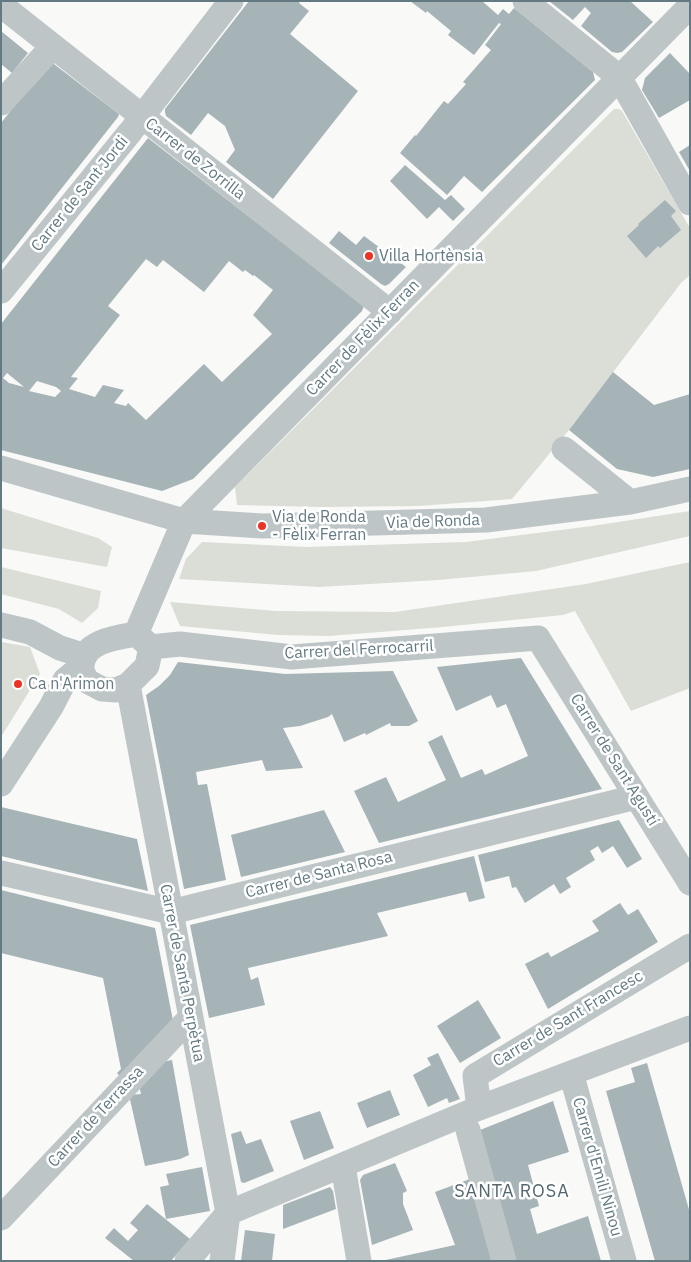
<!DOCTYPE html>
<html>
<head>
<meta charset="utf-8">
<style>
  body { margin:0 }
  #map { position:relative; width:691px; height:1262px; overflow:hidden; background:#f9f9f7; font-family:"IBM Plex Sans",sans-serif }
  canvas { display:block }
  .frame { position:absolute; inset:0; border:2px solid #637a83; pointer-events:none }
</style>
</head>
<body>
<div id="map">
<canvas width="691" height="1262"></canvas>
<div class="frame"></div>
</div>
<script>
const c = document.querySelector('canvas').getContext('2d');
c.lineJoin = 'round';
function paint(path, color) { c.fillStyle = color; c.fill(path, 'evenodd'); }
function strokePath(path, color, width, dash) { c.strokeStyle = color; c.lineWidth = width; c.lineCap = dash ? 'butt' : 'round'; c.setLineDash(dash || []); c.stroke(path); }
function write(font, color, halo, rows, align = 'center') {
  c.font = font + ' "IBM Plex Sans",sans-serif'; c.lineWidth = 5; c.setLineDash([]); c.textBaseline = 'middle'; c.strokeStyle = halo; c.fillStyle = color; for (const [text, x, y, turn = 0] of rows) {
    c.save(); c.translate(x, y); c.rotate((+turn || 0) * Math.PI / 180); c.textAlign = isNaN(turn) ? turn : align; if (halo) c.strokeText(text, 0, 0); c.fillText(text, 0, 0); c.restore();
  }
}
paint(new Path2D(`
  M614,109H619L622,111L690,228V275L681,283L569,430L512,499L419,506L322,507L237,505L235,487Z
  M1,508L98,538L112,547L107,567L1,548Z
  M690,511V536L536,571L438,580L319,587L179,579L186,559L202,542L307,547L466,542L592,526Z
  M690,562V688L631,711L575,611L563,615L443,627L329,636L278,635L180,626L170,602L276,611L395,612L586,584Z
  M1,567L101,591L98,608L82,623L59,609L1,594Z
  M1,642L30,647L40,674L1,737Z`), '#daded6');
paint(new Path2D(`
  M249,1H300L299,3L309,11L290,34L358,91L273,199L226,162L235,150L225,126L208,113L191,135L166,116L165,112V109Z
  M410,1H482L498,15L503,9L509,14L514,8L593,72L595,80L482,192L464,176L447,195L400,153L415,135L416,136L444,101L448,104L466,84L463,82L491,50L485,45L501,24L499,23L474,55L448,35L451,31L427,11L426,13Z
  M549,1H630L653,22L622,52L617,53L612,52L581,26L591,13L585,7L573,20Z
  M1,31L28,53L12,73L1,64Z
  M670,53L690,74V100L659,118L642,90L645,78Z
  M50,61L119,114L118,117L1,265V123Z
  M148,138L364,306L362,311L193,479L162,491L1,450V324ZM146,259L157,267L163,260L204,292L229,261L243,272L245,270L253,276L254,275L273,290L253,315L272,334L222,382L204,364L146,420L128,403L126,406L114,403L124,390L103,385L95,397L69,389L78,378L71,377L120,315L108,306ZM7,373L24,387L9,383L3,378ZM37,381L56,387L61,391L55,397L29,391Z
  M690,145V171L679,152Z
  M405,165L445,200L451,195L465,209L453,221L439,207L427,219L390,181Z
  M665,200L676,211L671,216L681,230L660,248L658,246L646,258L627,236L639,225L638,224Z
  M339,231L356,245L364,236L406,267L389,284L385,286L381,284L329,243Z
  M613,372L654,405L690,394V469L653,477L617,469L569,430Z
  M521,658L602,789L379,843L354,791L386,777L398,802L446,780L428,742L442,735L461,778L482,769L485,775L528,756L506,704L497,708L491,695L456,711L437,667Z
  M178,662L285,674L393,671L418,721L409,726H391L390,723L366,735L365,733L344,742L332,714L328,717L300,726L283,728L303,768L266,771L262,760L196,772L198,785L207,784L226,880L184,889L146,695L159,686L170,675Z
  M1,807L137,839L148,891L1,856Z
  M324,810L345,852L241,877L231,835Z
  M619,820L642,859L627,868L613,846L602,853L598,846L590,851L595,860L566,878L571,887L560,894L554,884L525,903L516,887L512,888L509,876L485,882L478,855Z
  M474,856L485,898L469,902L466,892L377,913L388,936L248,968L251,980L258,977L265,1005L209,1018L190,925Z
  M1,890L155,928L174,1026L122,1079L117,1073L121,1069L103,978L1,953Z
  M620,903L628,915L638,909L658,942L548,1009L525,964L548,952L551,957L599,931L592,921Z
  M478,1000L501,1038L460,1063L437,1026Z
  M438,1053L460,1099L449,1103L447,1098L428,1107L413,1075L431,1065L427,1058Z
  M172,1060L189,1155L180,1159L145,1166L129,1095L141,1094L139,1086L161,1062Z
  M647,1063L690,1213V1261H655L606,1091L635,1082L631,1068Z
  M390,1090L400,1115L367,1128L357,1103Z
  M553,1101L569,1152L528,1165L539,1206L530,1209L537,1234L588,1216L601,1261H511L475,1132Z
  M320,1111L334,1148L304,1160L290,1121Z
  M241,1131L246,1144L261,1139L274,1171L244,1183L241,1182L231,1134Z
  M395,1163L407,1191L403,1193V1204L413,1230L372,1245L360,1180L363,1175Z
  M202,1167L210,1211L166,1219L160,1187L169,1185L166,1174Z
  M478,1176L501,1261H381L455,1245L435,1192Z
  M330,1187L333,1191L336,1209L283,1229V1205Z
  M147,1204L190,1239L171,1261H134L105,1238L114,1228L128,1241L138,1230L130,1223Z
  M245,1230L275,1234L272,1261H241Z`), '#a6b3b7');
strokePath(new Path2D(`
  M525,1L619,77L690,203
  M1,5L390,312
  M1,103L53,46
  M1,291L131,131L231,1
  M564,449L630,502
  M1,468L184,521L262,526L486,520L630,502L690,489
  M1,625L30,632L60,648L85,656
  M136,634L184,521L690,6
  M136,634L151,647L147,666L128,685L116,690L102,689L87,681C85,677 81,671 82,666C83,641 118,637 136,634Z
  M151,647L180,644L292,657L538,638L690,883
  M128,685L228,1213L222,1261
  M1,784L51,707L65,680L81,667
  M1,873L171,912L636,797
  M571,1073L624,1261
  M479,1108L475,1076L690,946
  M468,1130L504,1261
  M343,1166L359,1261
  M1,1218L191,1017
  M187,1261L228,1213L479,1108L690,1028`), '#bdc5c7', 25);
for (const [x, y, r, color] of [
  [369,256,5,"#ea3326"],
  [262,526,5,"#ea3326"],
  [18,684,5,"#ea3326"]
]) { const dot = new Path2D(); dot.arc(x, y, r, 0, 2 * Math.PI); c.fillStyle = color; c.fill(dot); strokePath(dot, '#fff', 2); }
write('16px', '#637a83', '#fff', [
  ["Carrer de Zorrilla",195,159,38],
  ["Carrer de Sant Jordi",80,194,-51],
  ["Carrer de Fèlix Ferran",363,338,-46],
  ["Via de Ronda",433,522,-2],
  ["Carrer del Ferrocarril",359,650,-3],
  ["Carrer de Sant Agustí",614,760,58],
  ["Carrer de Santa Rosa",319,875,-14],
  ["Carrer de Santa Perpètua",182,973,79],
  ["Carrer de Sant Francesc",568,1019,-31],
  ["Carrer de Terrassa",96,1117,-47],
  ["Carrer d'Emili Ninou",597,1167,74]
]);
write('16px', '#637a83', '#fff', [
  ["Villa Hortènsia",379,256],
  ["Via de Ronda",272,517],
  ["- Fèlix Ferran",272,535],
  ["Ca n'Arimon",28,684]
], 'left');
c.letterSpacing = '1px';
write('18px', '#55676e', '#fff', [
  ["SANTA ROSA",512,1192]
]);
c.letterSpacing = '0px';
</script>
</body>
</html>
